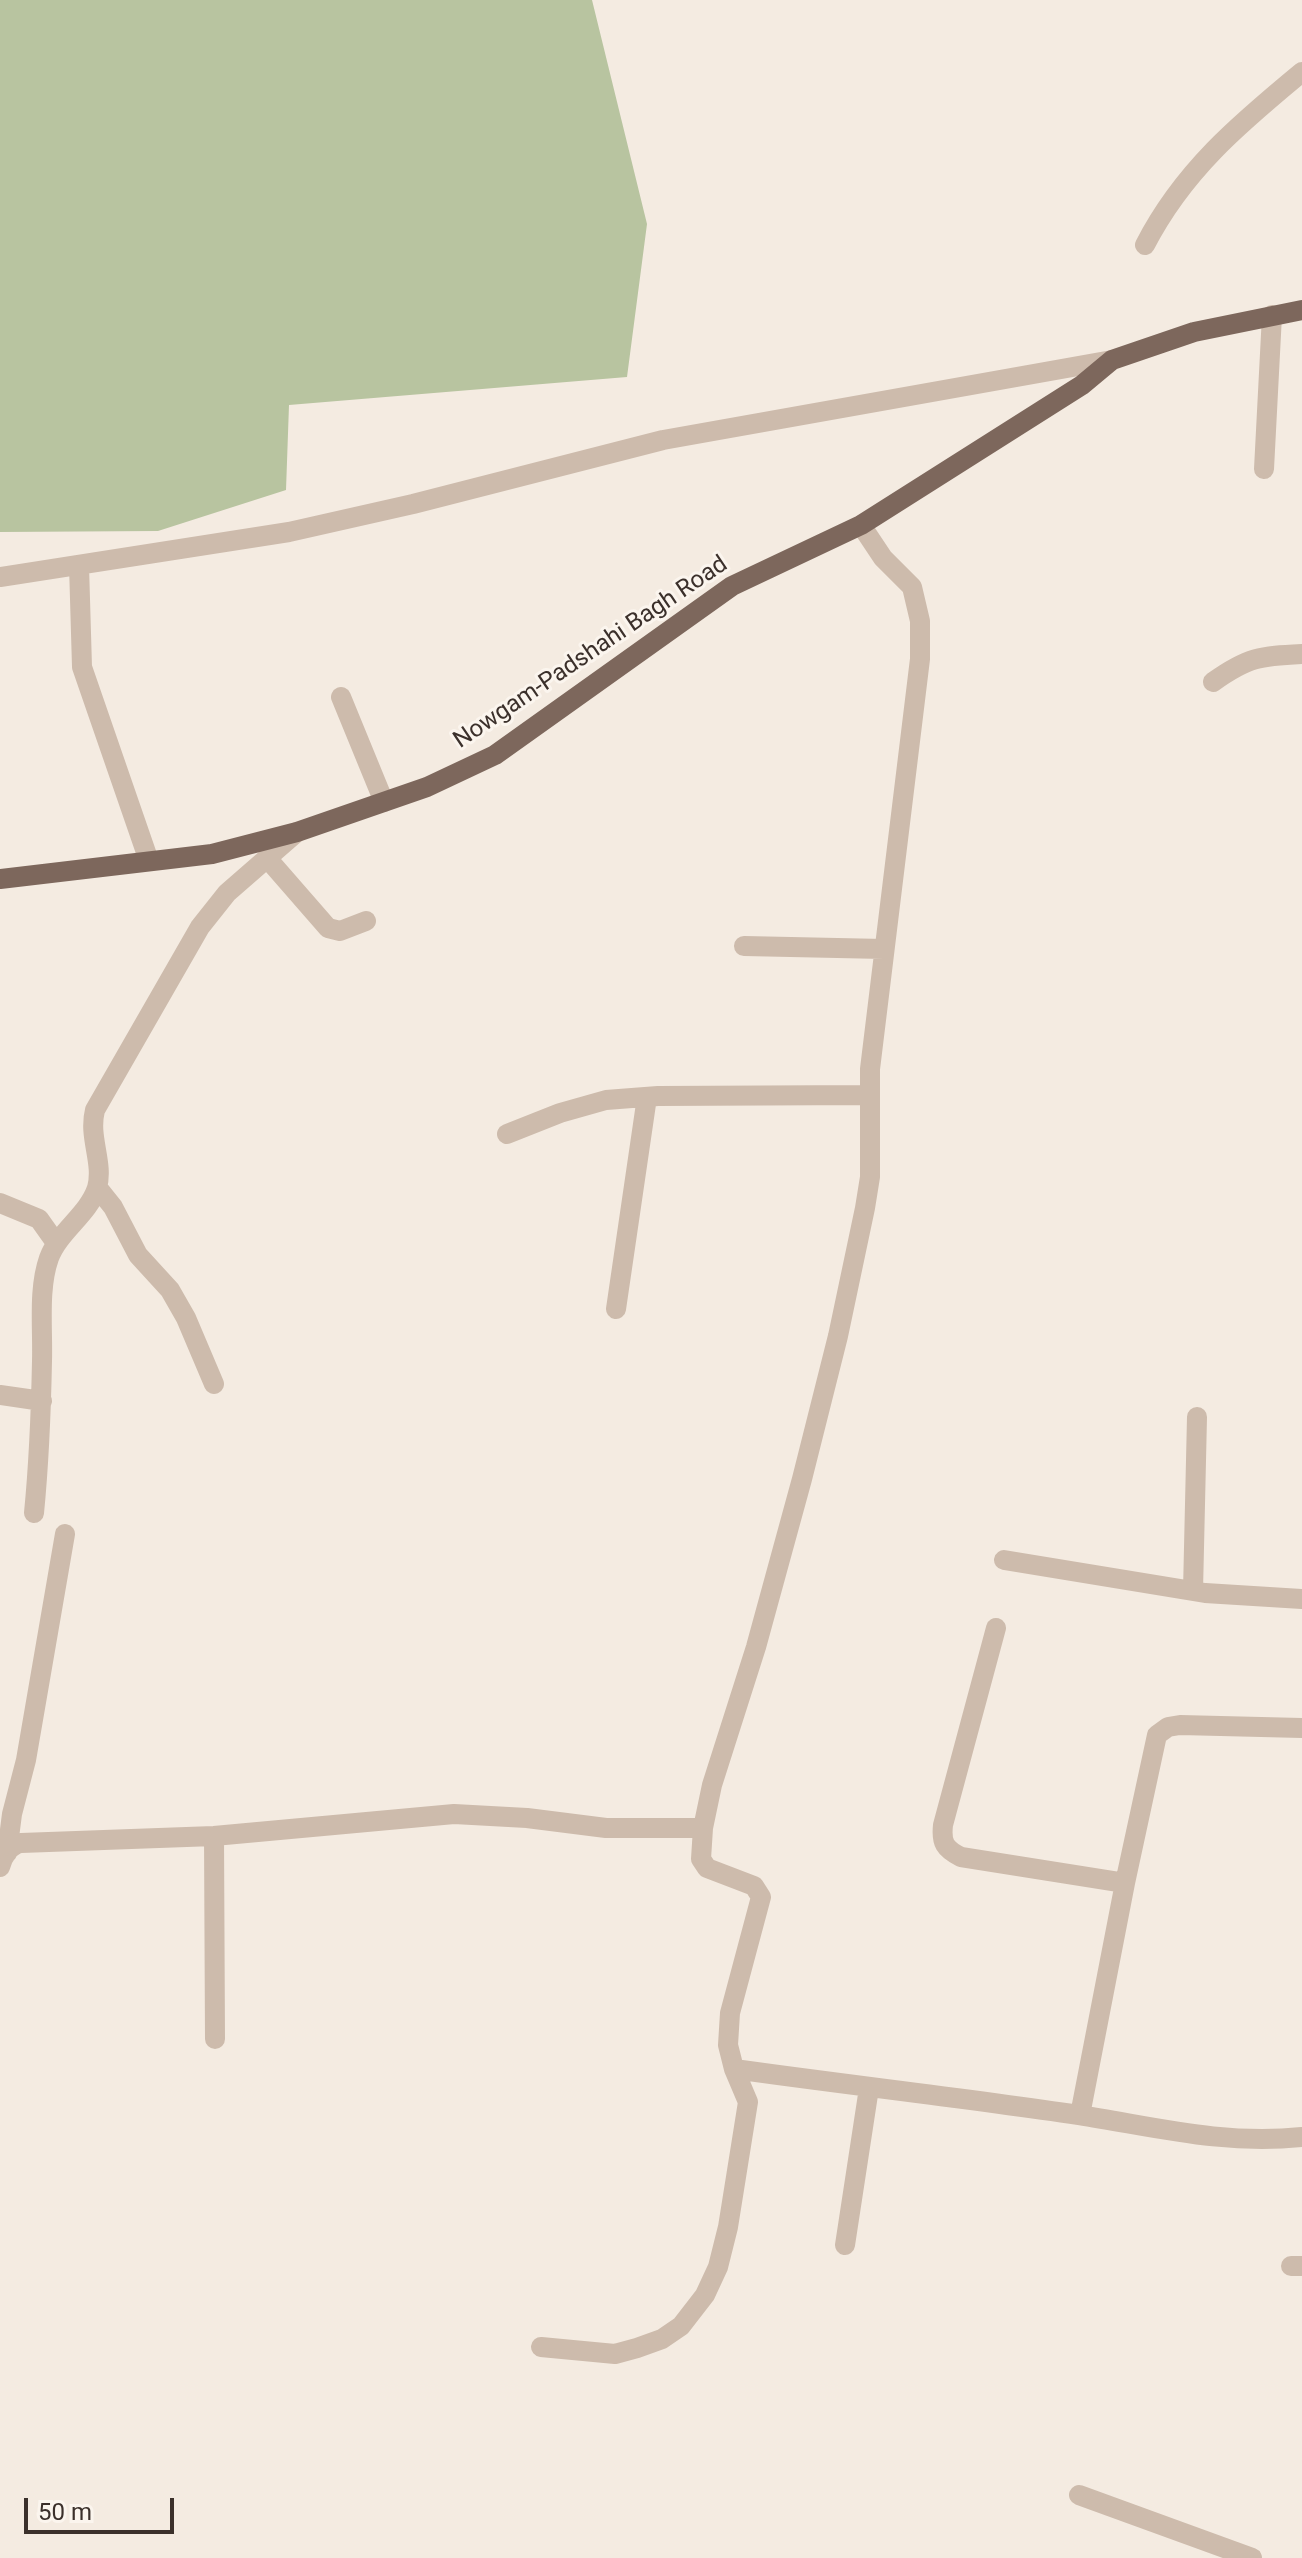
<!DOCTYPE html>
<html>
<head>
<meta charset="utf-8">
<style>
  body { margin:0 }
  #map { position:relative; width:1302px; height:2558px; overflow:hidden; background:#f4ebe1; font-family:Roboto,sans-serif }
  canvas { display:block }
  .scale { position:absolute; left:24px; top:2498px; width:150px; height:36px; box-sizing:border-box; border:4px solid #3b302b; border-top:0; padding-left:10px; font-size:24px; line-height:28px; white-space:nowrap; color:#3b302b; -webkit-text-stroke:6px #fbf5ee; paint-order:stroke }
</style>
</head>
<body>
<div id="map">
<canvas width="1302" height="2558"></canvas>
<div class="scale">50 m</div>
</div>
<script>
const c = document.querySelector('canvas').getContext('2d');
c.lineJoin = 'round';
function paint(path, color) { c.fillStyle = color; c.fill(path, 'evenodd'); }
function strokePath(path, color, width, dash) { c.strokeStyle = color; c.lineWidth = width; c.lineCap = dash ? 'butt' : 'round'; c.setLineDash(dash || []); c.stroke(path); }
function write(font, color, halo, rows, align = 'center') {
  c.font = font + ' Roboto,sans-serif'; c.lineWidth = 6; c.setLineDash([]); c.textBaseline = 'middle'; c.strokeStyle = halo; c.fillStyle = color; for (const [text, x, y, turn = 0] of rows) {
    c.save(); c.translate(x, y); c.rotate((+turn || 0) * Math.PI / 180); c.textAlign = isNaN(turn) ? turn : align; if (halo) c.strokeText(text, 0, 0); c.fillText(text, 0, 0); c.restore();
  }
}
paint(new Path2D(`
  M0,0H592L647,224L627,377L289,405L286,490L158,531L0,532Z`), '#b8c4a0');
strokePath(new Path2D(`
  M1145,245C1183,171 1239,124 1302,72
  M1264,469L1272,315
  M79,565L82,667L149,861
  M0,577L289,532L413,504L663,440L1112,360
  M1213,682C1248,657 1260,656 1302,654
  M341,697L384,802
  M267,858L328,928L340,931L366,921
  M744,946L884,949
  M507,1134L560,1113L606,1100L658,1096L869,1095
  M97,1187L113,1207L138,1255L170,1290L186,1318L214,1384
  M0,1203L39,1219L56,1243
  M616,1309L647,1097
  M0,1395L42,1401
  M34,1513C39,1462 41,1412 42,1361C43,1328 38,1289 49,1258C59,1231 88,1215 97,1188C104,1162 88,1138 95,1110L200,927L227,893L297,832
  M1004,1560L1205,1593L1302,1599
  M1193,1591L1197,1417
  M996,1628L943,1825C941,1843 945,1849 961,1857L1125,1883
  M214,1836L215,2039
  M7,1853L12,1814L26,1760L65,1534
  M0,1867C3,1856 10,1845 21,1843L214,1836L454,1814L527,1818L606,1828H703
  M734,2069C849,2085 964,2098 1079,2115C1156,2127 1222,2145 1302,2137
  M1080,2115L1125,1883L1157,1735L1168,1727L1180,1725L1302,1728
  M845,2245L869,2088
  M1291,2266H1302
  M541,2347L615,2354L637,2348L662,2339L681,2326L705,2295L718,2267L728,2227L748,2102L734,2069L728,2045L730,2013L761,1897L754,1886L707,1868L701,1859L703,1828L712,1785L756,1647L802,1479L838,1336L865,1208L870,1177V1069L920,659V621L912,587L883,558L861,525
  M1079,2495L1252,2558`), '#cdbbac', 20);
strokePath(new Path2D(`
  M0,879L212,854L297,832L427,787L495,755L732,586L861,525L1082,385L1112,360L1194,332L1302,310`), '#7d675c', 20);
write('24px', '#3b302b', '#fbf5ee', [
  ["Nowgam-Padshahi Bagh Road",591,653,-34]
]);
</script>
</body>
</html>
